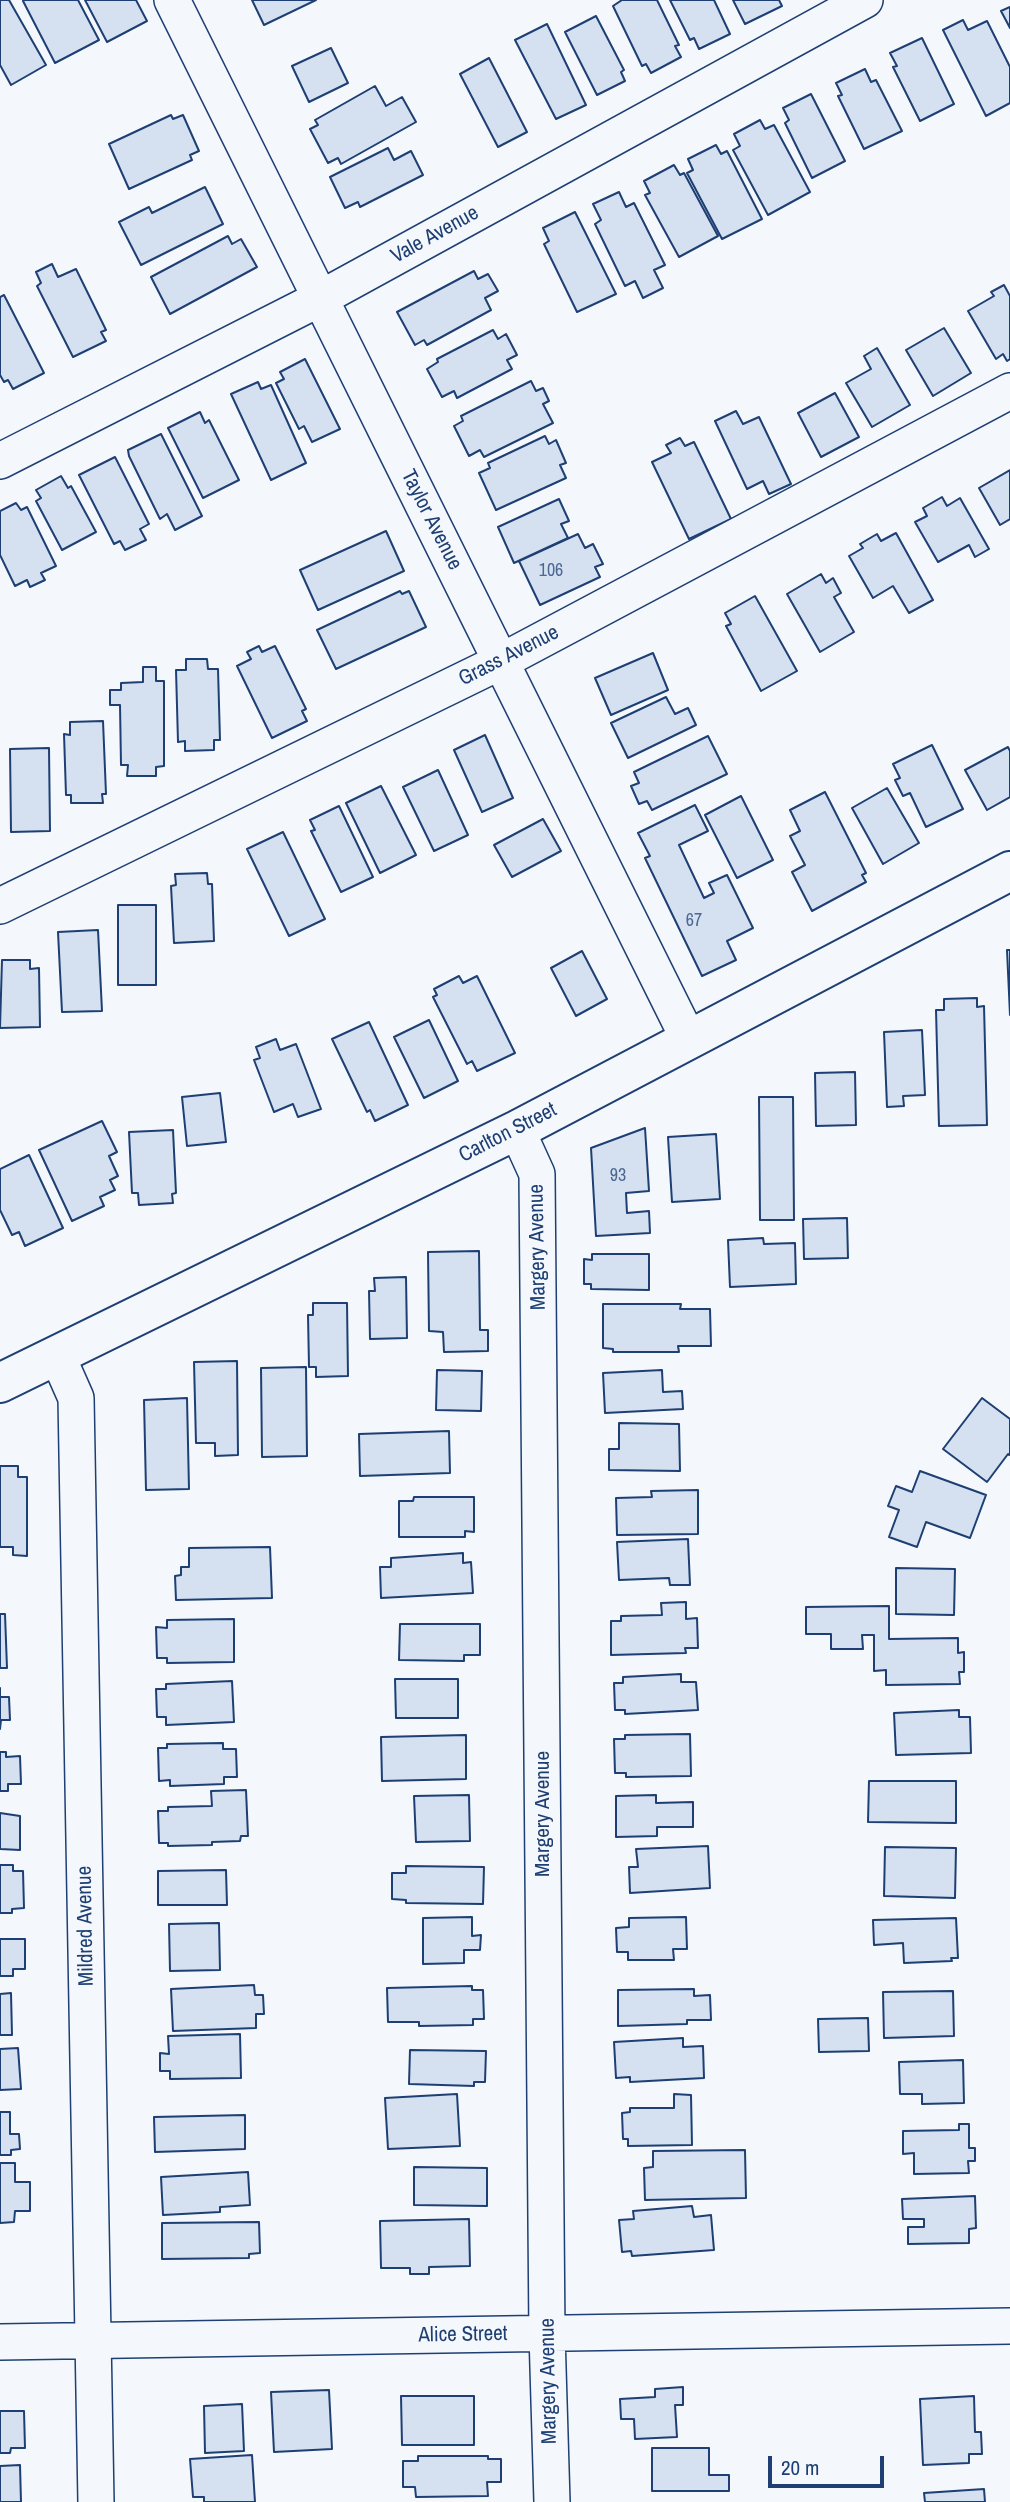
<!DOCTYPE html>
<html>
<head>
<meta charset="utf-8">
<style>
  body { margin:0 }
  #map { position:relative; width:1010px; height:2502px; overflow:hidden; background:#f4f7fb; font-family:"Archivo Narrow",sans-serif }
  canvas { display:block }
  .scale { position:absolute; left:768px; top:2456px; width:116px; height:32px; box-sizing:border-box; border:4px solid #1d3f73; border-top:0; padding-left:9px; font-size:21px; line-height:24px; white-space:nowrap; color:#1d3f73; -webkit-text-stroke:5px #f4f7fb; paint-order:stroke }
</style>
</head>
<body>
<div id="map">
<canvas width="1010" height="2502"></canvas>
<div class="scale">20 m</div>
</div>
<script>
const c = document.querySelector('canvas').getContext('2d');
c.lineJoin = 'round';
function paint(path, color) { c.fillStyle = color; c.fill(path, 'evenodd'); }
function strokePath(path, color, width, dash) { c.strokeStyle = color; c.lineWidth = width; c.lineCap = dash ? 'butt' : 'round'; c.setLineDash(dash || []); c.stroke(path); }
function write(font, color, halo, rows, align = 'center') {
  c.font = font + ' "Archivo Narrow",sans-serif'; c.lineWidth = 5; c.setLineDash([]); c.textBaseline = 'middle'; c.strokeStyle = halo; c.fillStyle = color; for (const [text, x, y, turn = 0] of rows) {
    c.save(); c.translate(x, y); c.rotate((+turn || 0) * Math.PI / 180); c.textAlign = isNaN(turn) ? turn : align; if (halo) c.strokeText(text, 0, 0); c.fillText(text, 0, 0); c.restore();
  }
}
const building = new Path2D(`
  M0,0H9L46,65L11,85L0,65Z
  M25,0H78L99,40L55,63L23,1Z
  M85,0H136L147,21L107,42Z
  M252,0H316L264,25Z
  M622,0H657L679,45L675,46L681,57L651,73L646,64L642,66L613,6Z
  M670,0H714L730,34L699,49L694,38L690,40Z
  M733,0H779L782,6L745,24Z
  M1010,7V28L1001,11Z
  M596,16L624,70L621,72L625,81L597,95L565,32Z
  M963,20L968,30L987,21L1010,67V103L986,116L943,30Z
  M547,24L586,105L556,119L515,40Z
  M922,38L954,104L920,121L893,67L897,66L890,53Z
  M331,48L348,83L309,102L292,66Z
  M489,58L527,132L498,147L460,74Z
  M865,69L871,82L876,80L902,131L864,149L838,96L842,95L836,83Z
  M375,86L386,106L402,97L416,122L341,164L338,158L328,163L310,129L318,125L315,120Z
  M811,94L845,161L812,178L785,123L789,120L783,108Z
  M171,115L173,119L183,115L199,151L190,155L192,160L129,189L109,144Z
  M760,120L765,129L774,125L810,192L768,215L733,150L740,146L734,134Z
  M716,145L721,154L727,151L762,219L722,239L687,173L693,170L688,159Z
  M388,148L394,160L411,151L423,175L360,207L358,202L345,208L330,177Z
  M674,165L680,175L684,173L718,236L679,257L645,195L650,193L644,181Z
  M205,187L223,224L141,265L119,222L149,207L152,213Z
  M619,192L626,207L634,203L665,265L654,270L663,288L643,298L635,281L625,286L595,224L601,220L593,204Z
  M575,212L616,294L577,312L544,244L549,241L543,228Z
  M228,236L232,244L241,239L257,267L170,314L151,277Z
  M52,264L58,277L76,269L106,330L101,332L106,341L73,357L37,286L41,283L36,272Z
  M474,271L478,279L488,274L498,291L485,298L491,310L427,345L424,340L415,345L397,312Z
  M1004,285L1010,296V359L1007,361L1003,354L996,359L968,311L994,296L991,292Z
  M4,295L44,373L13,389L8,380L4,382L0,375V297Z
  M944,328L971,373L933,396L906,350Z
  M493,330L498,339L506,334L517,355L507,360L512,369L457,398L454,391L442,397L427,369L438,362L437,359Z
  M877,348L910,405L872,427L846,383L871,369L864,356Z
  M305,359L340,429L312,442L304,426L299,429L276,383L284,379L280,372Z
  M531,381L536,391L543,388L549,401L543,404L553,423L484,457L480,450L469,456L454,426L463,421L461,416Z
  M258,382L261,389L271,385L306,463L271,480L231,394Z
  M835,393L859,437L821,457L798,413Z
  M736,411L743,424L759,417L791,484L769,494L763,481L747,489L715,421Z
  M200,412L205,423L209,420L239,480L203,498L168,428Z
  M161,434L202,516L175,530L167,514L160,519L129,456L128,450Z
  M545,436L549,444L556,440L566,463L560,465L566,478L496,510L479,473L490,468L488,463Z
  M680,438L685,446L694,442L731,519L689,539L652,462L671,453L666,445Z
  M115,457L149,524L140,529L146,540L125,550L120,541L114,544L79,475Z
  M1010,470V519L1000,525L979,488Z
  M61,476L68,488L71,486L96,532L62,550L36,501L41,498L36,490Z
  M942,497L947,506L960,498L989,549L975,557L969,545L938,562L915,522L927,516L923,508Z
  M559,499L569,521L561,524L568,538L514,563L498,527Z
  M16,503L21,510L27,507L56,566L41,573L45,580L30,587L27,580L15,586L0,555V511Z
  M386,531L404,571L318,610L300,570Z
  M896,533L933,600L909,613L893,586L873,598L849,556L863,548L860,544L877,534L881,541Z
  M578,534L585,548L593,544L603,564L595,567L600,577L540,605L519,561Z
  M821,574L826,583L833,578L841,593L834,597L854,632L820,652L787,594Z
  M400,591L402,594L409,591L426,627L336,669L317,630Z
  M755,596L797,671L761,691L726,626L731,624L725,613Z
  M259,646L262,652L275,646L306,709L302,711L307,721L272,738L237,666L251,659L247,652Z
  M653,653L668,690L611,715L595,678Z
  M186,659H207L208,669H218L220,740H214V750L185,751V741L178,742L176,670H186Z
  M143,667H156V681H164V766L156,767V776H127L128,765H121L120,705H110V690H121V683L143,682Z
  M666,697L675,714L688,708L696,725L628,758L611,723Z
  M103,721L106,794H102L103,803H71V795H66L64,734L70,735V722Z
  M485,735L513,798L482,812L454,750Z
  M708,736L727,774L652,810L647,801L639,804L631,786L639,783L634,772Z
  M932,745L963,809L926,827L910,793L903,796L895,780L900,778L893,764Z
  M1008,747L1010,751V797L987,810L965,770Z
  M49,748L50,831L11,832L10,749Z
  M438,770L468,835L434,851L403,787Z
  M381,786L416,855L380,873L346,803Z
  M887,788L919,843L883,864L852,808Z
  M825,792L866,873L862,875L866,882L812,911L792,872L805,865L790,836L800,831L790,810Z
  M741,796L773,860L737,878L705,815Z
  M695,805L708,831L679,845L704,898L714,893L709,883L727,875L753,928L727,941L736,960L702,976L645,858L650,856L638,833Z
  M339,806L373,877L341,892L311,831L315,830L310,820Z
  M543,819L561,851L512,877L494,845Z
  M283,832L325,919L289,936L247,849Z
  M207,873L208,884H212L214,941L174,943L171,886L176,885L175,874Z
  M118,905H156V985H118Z
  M98,930L102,1011L62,1012L58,932Z
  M1007,950H1010V1015Z
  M582,951L607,999L576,1016L551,968Z
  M2,960H30V969L39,968L40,1027L0,1028Z
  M459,976L463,983L477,976L515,1053L477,1071L472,1061L467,1064L433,997L437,995L434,989Z
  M977,998V1007L984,1006L987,1125L939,1126L936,1010H944V999Z
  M429,1020L458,1081L424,1098L394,1037Z
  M369,1022L408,1105L375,1121L370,1110L367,1112L332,1039Z
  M922,1030L925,1095L903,1096L904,1106L887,1107L884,1032Z
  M276,1039L280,1050L296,1044L321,1109L298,1117L293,1104L274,1112L254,1060L260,1058L256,1047Z
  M855,1072L856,1125L816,1126L815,1073Z
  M220,1093L226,1142L187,1146L182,1097Z
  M759,1097H793L794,1220H760Z
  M102,1121L117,1152L109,1156L118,1176L110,1180L115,1190L100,1197L104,1206L72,1221L39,1150Z
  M645,1128L649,1191L626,1193L627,1213L649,1211L650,1233L596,1236L591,1148Z
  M173,1130L176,1193L172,1194L173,1203L139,1205L138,1193H132L129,1132Z
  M716,1134L720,1199L672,1202L668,1137Z
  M29,1155L63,1228L25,1246L19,1232L12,1235L0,1210V1169Z
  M847,1218L848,1258L804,1259L803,1219Z
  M763,1238L764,1244L795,1243L796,1284L730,1287L728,1240Z
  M479,1251L480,1330H488V1351L444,1352L443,1332L429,1331L428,1252Z
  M592,1254H649V1290L591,1289V1284H584V1259L592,1260Z
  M406,1277L407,1338L370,1339L369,1291H375L374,1278Z
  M313,1303H347L348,1376L316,1377V1367H309L308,1315H313Z
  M603,1304H681L680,1309H710L711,1346H678L679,1352H613V1349L603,1348Z
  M237,1361L238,1455L215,1456V1443H196L194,1362Z
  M306,1367L307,1456L262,1457L261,1368Z
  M437,1370L482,1371L481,1411L436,1410Z
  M662,1370L663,1392L682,1391L683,1409L605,1413L603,1373Z
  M187,1398L189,1489L146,1490L144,1400Z
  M982,1398L1010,1419V1455L1008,1454L987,1482L943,1449Z
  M619,1423L679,1424L680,1471L609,1470V1449H619Z
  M449,1431L450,1473L360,1476L359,1434Z
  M0,1466H18V1477H27V1556L13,1555V1547H0Z
  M920,1471L986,1495L970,1538L926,1522L917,1547L889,1537L899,1510L888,1506L896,1486L912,1492Z
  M698,1490V1534L617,1535L616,1498L652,1497L651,1491Z
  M414,1497H474V1532L465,1531V1537H399V1501H413Z
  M688,1539L690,1585H670L669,1578L619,1580L617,1542Z
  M270,1547L272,1598L176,1600L175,1576L181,1575V1567H189V1548Z
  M463,1553V1563L471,1562L473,1593L381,1598L380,1567H391V1558Z
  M896,1568L955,1569L954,1615L896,1614Z
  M686,1602V1619L697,1618L698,1648H685L686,1653L611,1655V1621H621V1616L662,1615L661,1603Z
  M889,1606V1639L958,1638V1653L964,1652V1672H959L960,1684L886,1685V1670L874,1671V1635H862L863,1649H831V1634H806V1607Z
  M0,1614H5L7,1668H0Z
  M234,1619V1662L167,1663V1658H157L156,1627L167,1628V1620Z
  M400,1624H480V1655H464V1661L399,1660Z
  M681,1674V1682H696L698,1710L625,1714V1710H615L614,1683H623V1677Z
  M395,1679H458V1718H396Z
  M232,1681L234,1722L166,1725V1717H157L156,1689H166V1684Z
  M0,1688V1697H9L10,1720H1L0,1729Z
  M959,1710V1717H970L971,1753L896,1755L894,1713Z
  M690,1734L691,1776L626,1777V1773H615L614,1739H625V1735Z
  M466,1735V1779L382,1781L381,1737Z
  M223,1743V1749H236L237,1777H224V1784L170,1786V1780L159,1781L158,1748H167V1744Z
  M0,1752H6V1757L20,1756L21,1784H8V1791H0Z
  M869,1781H956V1823L868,1822Z
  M246,1790L248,1836H241L240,1841L212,1842V1845L168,1846V1843H159L158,1811H168V1807L212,1806L211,1791Z
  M469,1795L470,1841L416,1842L414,1796Z
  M656,1795V1803L693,1802V1827H657V1836L616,1837V1796Z
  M0,1813L20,1816V1850L0,1849Z
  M708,1846L710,1888L630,1893L629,1867H638L636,1849Z
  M885,1847L956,1848L955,1898L884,1896Z
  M0,1865H13V1871H23L24,1908L12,1909V1913H0Z
  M406,1866L484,1867L483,1904L406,1903V1900L392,1899V1873H406Z
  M226,1870L227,1905H158V1871Z
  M472,1917V1936L481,1935L480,1950H464V1963L423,1964V1918Z
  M686,1917L687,1949H673L674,1960H628V1952H617L616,1928L629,1927V1918Z
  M956,1918L958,1958H951L952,1961L904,1963L903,1943L874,1945L873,1920Z
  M219,1923L220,1970L170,1971L169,1924Z
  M0,1939H25V1969H13V1976H0Z
  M254,1985L255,1995H263L264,2014H256V2028L173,2031L171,1989Z
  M472,1986V1990H483L484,2019H473V2025L419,2026V2022H388L387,1988Z
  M694,1989V1996L710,1995L711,2020H687V2024L618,2026V1990Z
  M953,1991L954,2036L884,2038L883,1992Z
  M11,1993L12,2035H0V1994Z
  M868,2018L869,2051L819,2052L818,2019Z
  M240,2034L241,2078L170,2079V2071H160V2053L169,2054L168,2036Z
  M683,2038V2047L703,2046L704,2078L630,2082V2077L616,2078L614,2042Z
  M18,2048L21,2089L0,2090V2049Z
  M410,2050L486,2051L485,2082H474V2086L409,2084Z
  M963,2060L964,2103L922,2104V2094H900L899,2062Z
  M457,2094L460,2146L388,2149L385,2098Z
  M674,2094L691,2095L692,2145L628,2146V2139H623L622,2113L630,2112V2108H674Z
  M0,2112H10V2134H19L20,2149L11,2150V2155H0Z
  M245,2115V2149L155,2152L154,2117Z
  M959,2124H969V2148H975V2161H968L969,2173L914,2174V2153L903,2154V2131L959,2130Z
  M745,2150L746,2198L645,2200L644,2168L653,2167V2151Z
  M0,2163H15V2182H30V2211H15L14,2222L0,2223Z
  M414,2167L487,2168V2206L414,2205Z
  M248,2172L250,2205L220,2207V2212L163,2215L161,2177Z
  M975,2196L976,2228L969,2229V2243L908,2244V2227H924V2219H903L902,2199Z
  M692,2206L694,2217L711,2215L714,2250L632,2256L631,2251L622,2252L619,2220L634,2219L633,2211Z
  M469,2219L470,2266L429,2267V2274H410V2268H381L380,2221Z
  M259,2222L260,2253L249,2254V2258L162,2259V2223Z
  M683,2387V2405H675L677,2437L635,2439L634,2419H621L620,2399L655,2397V2389Z
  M329,2390L332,2449L274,2452L271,2392Z
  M401,2396H474V2445H402Z
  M974,2396L975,2432H981L982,2454H969V2463L923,2465L920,2399Z
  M242,2404L244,2451L205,2453L204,2406Z
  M0,2411H24L25,2448H11L10,2453H0Z
  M652,2448H709V2475H729V2491H652Z
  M252,2455L255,2502H204V2497H193L190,2459Z
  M418,2456H488V2459H501V2482H487L488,2496L416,2497L415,2487H403V2461H418Z
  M20,2465L21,2502H0V2466Z
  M984,2489L985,2502H925L924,2493Z`);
paint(building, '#d5e0f0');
strokePath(building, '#1d3f73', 2);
const street = new Path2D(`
  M172,0L689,1040
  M0,461L321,298L865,0
  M0,906L502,661L1010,391
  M517,1130L537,1174L547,2334L552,2502
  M57,1355L76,1398L96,2502
  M0,2342L1010,2326`);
const secondary = new Path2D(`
  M0,1383L517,1130L1010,871`);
strokePath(street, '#1d3f73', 38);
strokePath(secondary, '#1d3f73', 42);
strokePath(street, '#f4f7fb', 35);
strokePath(secondary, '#f4f7fb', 38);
write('18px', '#4b6792', null, [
  ["106",551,571],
  ["67",694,921],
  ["93",618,1176]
]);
write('21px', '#1d3f73', '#f4f7fb', [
  ["Vale Avenue",435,235,-29],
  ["Taylor Avenue",431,520,63],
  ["Grass Avenue",509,656,-27],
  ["Carlton Street",508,1133,-27],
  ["Margery Avenue",538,1247,-91],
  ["Margery Avenue",543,1814,-90],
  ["Mildred Avenue",86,1926,-91],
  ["Alice Street",463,2335,-1],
  ["Margery Avenue",549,2381,-91]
]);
</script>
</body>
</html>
